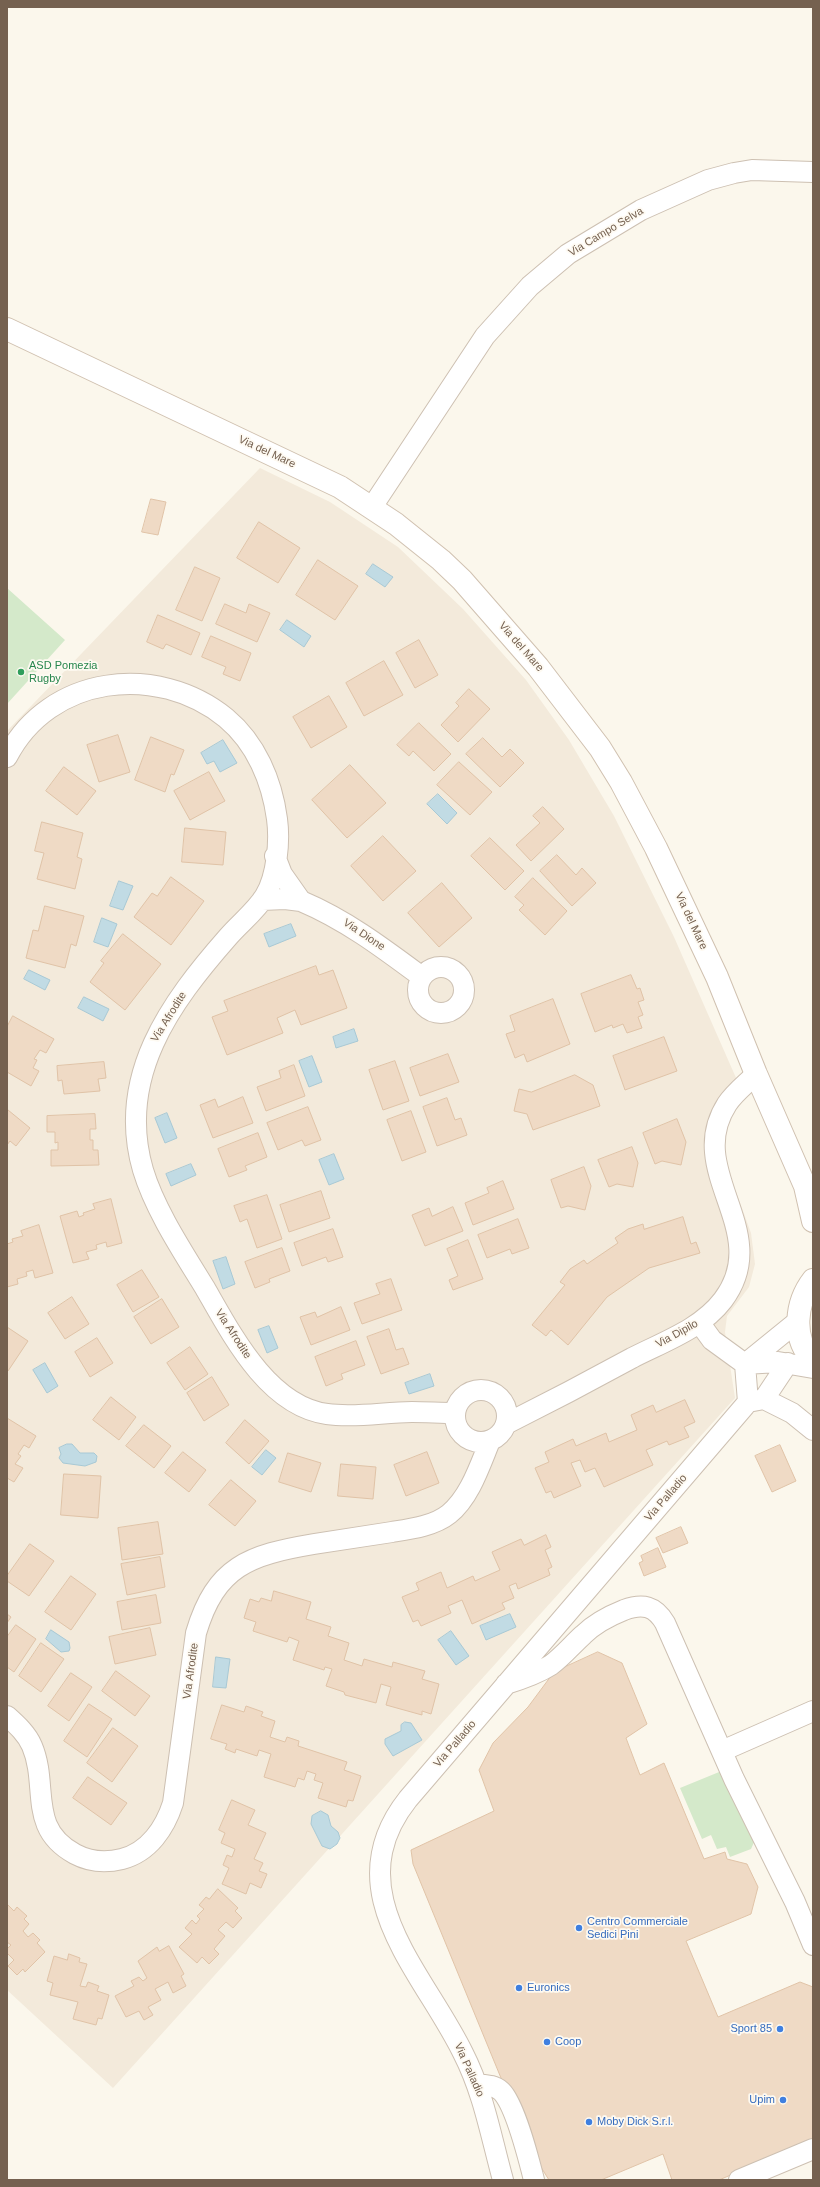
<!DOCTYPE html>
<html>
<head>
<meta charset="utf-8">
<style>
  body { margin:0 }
  #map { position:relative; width:820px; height:2187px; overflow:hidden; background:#fbf7ec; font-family:Arial,sans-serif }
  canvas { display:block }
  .frame { position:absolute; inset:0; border:8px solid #756150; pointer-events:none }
</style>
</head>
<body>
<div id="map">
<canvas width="820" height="2187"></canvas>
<div class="frame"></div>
</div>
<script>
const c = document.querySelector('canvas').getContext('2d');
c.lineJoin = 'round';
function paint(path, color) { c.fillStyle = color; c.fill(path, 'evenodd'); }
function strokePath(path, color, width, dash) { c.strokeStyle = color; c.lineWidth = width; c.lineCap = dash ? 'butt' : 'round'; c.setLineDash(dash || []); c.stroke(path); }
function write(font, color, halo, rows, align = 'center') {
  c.font = font + ' Arial,sans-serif'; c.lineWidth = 3.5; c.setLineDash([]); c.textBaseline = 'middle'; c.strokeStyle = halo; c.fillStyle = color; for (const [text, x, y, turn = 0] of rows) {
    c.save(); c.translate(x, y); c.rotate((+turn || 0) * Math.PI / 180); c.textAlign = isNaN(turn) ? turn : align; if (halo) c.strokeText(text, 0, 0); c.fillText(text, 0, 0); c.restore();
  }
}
paint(new Path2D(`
  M260,468L330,502L398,547L463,609L526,680L569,740L614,816L674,937L744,1096L729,1117L724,1142L727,1167L751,1233L755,1264L749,1287L727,1316L725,1332L735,1398L113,2088L7,1990V731Z`), '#f3eadb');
paint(new Path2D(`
  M7,588L65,640L7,704Z
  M724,1770L755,1840L751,1849L730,1857L726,1847L717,1849L711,1835L702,1839L680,1788Z`), '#d4e9ca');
const water = new Path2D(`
  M373,564L393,577L385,587L366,574Z
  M287,620L311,636L304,647L280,630Z
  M223,740L237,763L220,772L214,761L207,764L201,753Z
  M438,794L457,813L447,824L427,804Z
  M119,881L133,886L123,910L110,906Z
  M102,918L117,924L108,947L94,942Z
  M291,924L296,936L269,947L264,934Z
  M29,970L50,980L45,990L24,979Z
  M84,997L109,1009L103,1021L78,1008Z
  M354,1029L358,1041L336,1048L333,1037Z
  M312,1056L322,1082L309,1087L299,1061Z
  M167,1113L177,1138L165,1143L155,1118Z
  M334,1154L344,1179L329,1185L319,1160Z
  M191,1164L196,1175L171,1186L166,1174Z
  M226,1257L235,1284L223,1289L213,1261Z
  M269,1326L278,1348L267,1353L258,1330Z
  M45,1363L58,1386L47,1393L33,1370Z
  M430,1374L434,1386L409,1394L405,1383Z
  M67,1444H72L80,1453H94L97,1456L96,1462L85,1466L63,1463L59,1458L61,1454L59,1448Z
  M266,1450L276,1458L262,1475L252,1467Z
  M510,1614L516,1627L486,1640L480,1626Z
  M51,1630L69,1642L70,1648L69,1651L61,1652L46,1639Z
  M451,1631L469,1656L456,1665L438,1640Z
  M216,1657L230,1659L226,1688L213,1687Z
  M405,1722L411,1723L422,1740L393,1756L385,1744V1739L401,1731V1725Z
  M321,1811L328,1815L331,1826L338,1832L340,1838L337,1844L330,1849L322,1846L311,1824L312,1816Z`);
paint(water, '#c1dbe4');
strokePath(water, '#a8c9d5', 1);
const building = new Path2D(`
  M151,499L166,502L158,535L142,532Z
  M259,522L300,548L278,583L237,558Z
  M318,560L358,586L335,620L296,595Z
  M195,567L220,578L202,621L176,610Z
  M225,604L246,613L249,604L270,613L257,642L216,624Z
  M158,615L200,633L191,655L166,644L163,649L147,642Z
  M211,636L251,653L240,681L223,674L226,667L202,657Z
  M419,640L438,675L415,688L396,653Z
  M384,661L403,695L364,716L346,683Z
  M469,689L490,709L458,742L441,725L459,706L456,703Z
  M329,696L347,727L311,748L293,717Z
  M419,723L451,754L434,771L413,751L409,756L397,745Z
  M118,735L130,772L99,782L87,745Z
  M151,737L184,750L174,775L171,774L165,792L135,780Z
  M483,738L502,757L510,749L524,763L500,787L466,754Z
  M459,762L492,792L470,815L437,785Z
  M350,765L386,803L347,838L312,800Z
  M64,767L96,791L77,815L46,791Z
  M209,772L225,801L190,820L174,791Z
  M543,807L564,829L531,861L516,845L540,823L533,816Z
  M42,822L83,833L77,857L82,859L75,889L37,879L44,853L35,851Z
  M185,828L226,832L223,865L182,862Z
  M383,836L416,871L383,901L351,866Z
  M490,838L524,871L505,890L471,856Z
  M557,855L576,875L582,868L596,883L572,906L540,871Z
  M171,877L204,901L171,945L134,917L152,893L157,896Z
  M533,878L567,911L545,935L519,910L524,905L515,897Z
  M442,883L472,918L439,947L408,913Z
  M45,906L84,916L76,946L71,944L65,968L26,958L33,930L38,931Z
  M123,934L161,964L125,1010L90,982L104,963L101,961Z
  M316,966L319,975L333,970L347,1008L301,1025L295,1010L277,1018L283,1033L227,1055L212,1017L228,1011L224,1001Z
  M631,975L637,989L640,988L644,1000L638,1002L643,1015L638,1017L642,1028L627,1033L623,1024L613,1028L612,1025L595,1032L581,994Z
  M553,999L570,1044L527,1062L524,1054L515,1058L506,1034L515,1031L510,1016Z
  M13,1016L54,1039L46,1053L40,1050L34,1059L37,1060L33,1068L39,1071L31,1086L7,1072V1027Z
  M664,1037L677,1071L625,1090L613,1056Z
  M448,1054L459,1082L420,1096L410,1068Z
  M395,1061L409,1101L383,1110L369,1070Z
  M104,1062L106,1078L98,1079L100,1091L64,1094L62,1080L58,1081L57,1066Z
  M294,1065L305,1096L266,1111L257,1087L281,1078L279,1071Z
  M575,1075L593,1085L600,1106L533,1130L527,1114L514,1111L519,1089L531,1092Z
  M243,1097L253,1123L213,1138L200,1105L215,1099L218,1107Z
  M447,1098L455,1120L461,1118L467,1135L437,1146L423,1107Z
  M308,1107L321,1140L305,1146L302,1140L278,1150L267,1123Z
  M8,1110L30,1128L16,1146L10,1141L7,1145Z
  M411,1111L426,1152L402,1161L387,1120Z
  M95,1114L96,1129H90V1140H93V1150H98L99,1165L51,1166V1150H58V1142L55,1143V1132H47V1116Z
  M677,1119L686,1142L681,1165L662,1161L655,1164L643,1133Z
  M258,1133L267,1157L245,1166L247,1170L229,1177L218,1149Z
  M632,1147L638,1163L633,1187L617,1184L609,1187L598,1160Z
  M584,1167L591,1186L585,1210L568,1206L561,1208L551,1180Z
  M503,1181L514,1209L473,1225L465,1203L489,1193L487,1188Z
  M321,1191L330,1218L289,1232L280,1205Z
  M267,1195L282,1239L257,1248L247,1219L240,1222L234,1206Z
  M111,1199L122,1243L107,1247L106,1242L96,1245L97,1249L86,1252L89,1259L73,1263L60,1216L77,1211L79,1217L84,1215L83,1213L95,1209L93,1204Z
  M453,1207L463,1231L425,1246L412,1215L429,1208L432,1216Z
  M683,1217L691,1244L696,1242L700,1253L649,1268L607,1297L568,1345L551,1330L546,1336L532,1325L565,1285L560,1282L570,1269L584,1260L587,1264L618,1243L615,1238L628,1229L643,1224L644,1229Z
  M518,1219L529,1248L512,1254L510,1249L487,1258L478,1235Z
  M39,1225L53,1273L35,1278L33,1270L26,1272L27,1276L17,1279L18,1284L7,1287V1244L13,1242L12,1239L23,1236L21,1231Z
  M333,1229L343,1257L328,1262L326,1257L302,1266L294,1243Z
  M468,1240L483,1279L453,1290L449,1280L458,1276L447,1249Z
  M282,1248L290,1271L269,1279L270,1282L255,1288L245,1262Z
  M142,1270L159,1297L133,1312L117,1285Z
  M391,1279L402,1310L362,1324L354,1303L380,1294L376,1284Z
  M72,1297L89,1324L65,1339L48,1313Z
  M162,1299L179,1327L151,1344L134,1317Z
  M341,1307L350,1330L311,1345L300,1317L315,1312L317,1317Z
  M7,1327L28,1341L8,1371L7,1370Z
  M389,1329L396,1350L403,1348L409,1364L381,1374L367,1337Z
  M97,1338L113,1363L90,1377L75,1352Z
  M356,1341L365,1365L341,1374L343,1379L326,1386L315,1357Z
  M190,1347L208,1374L185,1390L167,1363Z
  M212,1377L229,1405L204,1421L187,1393Z
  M111,1397L136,1417L119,1440L93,1420Z
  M685,1400L695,1422L684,1427L689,1437L669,1445L667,1441L646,1450L653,1465L604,1487L595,1468L585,1472L580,1460L571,1463L581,1486L554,1498L551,1491L546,1493L535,1468L549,1462L545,1452L573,1439L576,1446L606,1433L609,1442L637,1430L631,1415L653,1405L656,1412Z
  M7,1418L36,1436L29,1448L24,1445L18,1454L21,1456L15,1464L23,1468L14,1482L7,1478Z
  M245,1420L269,1441L249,1464L226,1443Z
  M144,1425L171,1446L154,1468L126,1446Z
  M780,1445L796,1481L772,1492L755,1456Z
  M183,1452L206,1470L189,1492L165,1473Z
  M427,1452L439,1483L406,1496L394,1465Z
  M288,1453L321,1463L311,1492L279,1482Z
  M341,1464L376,1467L373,1499L338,1496Z
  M64,1474L101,1476L98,1518L61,1515Z
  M231,1480L256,1501L235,1526L209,1505Z
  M158,1522L163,1554L122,1560L118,1528Z
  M681,1527L688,1543L663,1553L656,1538Z
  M546,1535L551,1547L545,1550L552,1567L548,1569L550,1575L518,1589L516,1583L509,1586L514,1598L502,1603L505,1609L472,1624L462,1600L448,1606L451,1613L421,1626L418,1620L413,1622L402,1597L419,1590L416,1583L441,1572L447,1588L473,1576L475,1581L500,1570L492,1552L521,1539L524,1545Z
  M30,1544L54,1561L29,1596L7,1581V1576Z
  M658,1548L666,1567L644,1576L639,1563L643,1561L641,1556Z
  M160,1557L165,1587L127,1595L121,1564Z
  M71,1576L96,1594L71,1630L45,1612Z
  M274,1591L311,1602L306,1619L331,1627L328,1636L349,1643L344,1660L362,1666L364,1659L392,1667L393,1662L425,1671L422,1679L439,1684L431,1714L422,1711V1715L386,1705L391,1687L381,1684L376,1703L345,1695L344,1692L326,1686L332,1669L325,1667L324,1670L293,1660L299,1641L289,1637L287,1642L253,1631L256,1622L244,1618L250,1599L259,1602L261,1598L271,1601Z
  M156,1595L161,1623L122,1630L117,1602Z
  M7,1614L11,1617L7,1623Z
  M16,1625L36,1639L14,1672L7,1667V1637Z
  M150,1628L156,1655L115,1664L109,1637Z
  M41,1643L64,1659L41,1692L19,1676Z
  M598,1652L622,1663L647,1724L626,1738L640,1775L664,1763L704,1859L725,1852L727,1859L747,1864L758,1887L751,1914L686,1941L718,2017L800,1982L813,1987V2140L719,2180H672L663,2154L601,2180H549L531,2151L413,1864L411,1850L494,1811L479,1770L493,1743L528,1707L554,1672Z
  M116,1671L150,1696L135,1716L102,1691Z
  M71,1673L92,1687L69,1721L48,1706Z
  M89,1704L112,1719L87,1757L64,1741Z
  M222,1705L244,1712L246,1706L263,1712L261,1716L275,1721L270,1737L285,1742L287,1737L299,1741L298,1746L347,1762L344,1770L361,1776L353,1801L348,1800L346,1807L318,1798L323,1783L314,1780L316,1774L307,1771L304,1780L298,1778L295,1787L264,1777L271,1754L259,1750L257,1756L236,1749L235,1753L225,1749L227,1744L211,1739Z
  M113,1728L138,1746L112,1782L87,1763Z
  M88,1777L127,1803L111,1825L73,1798Z
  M232,1800L255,1810L248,1825L266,1833L254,1859L263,1863L259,1871L267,1874L261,1888L250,1883L246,1894L222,1884L229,1868L223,1865L227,1855L232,1857L235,1849L221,1843L225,1833L219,1830Z
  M218,1889L238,1908L235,1911L242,1918L233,1928L226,1922L218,1930L225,1936L214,1949L219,1954L209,1964L202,1957L197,1963L179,1947L192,1934L185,1928L192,1920L196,1924L200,1919L197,1916L204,1909L199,1905L206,1897L209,1899Z
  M7,1904L14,1911L17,1907L27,1916L24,1919L29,1924L23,1931L28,1937L33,1933L40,1940L37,1943L45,1952L25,1972L23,1969L17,1975L8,1966L14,1960L7,1953V1949L11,1945L7,1942Z
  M169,1946L184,1974L181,1976L186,1986L173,1993L168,1982L155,1989L161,2000L148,2007L153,2015L144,2020L139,2011L126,2017L115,1996L134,1986L131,1981L139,1977L143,1981L147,1978L138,1961L157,1947L159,1951Z
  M69,1954L80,1958L79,1962L87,1964L80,1986L86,1987L88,1982L99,1986L97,1991L109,1995L102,2019L98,2018L96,2025L73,2019L78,2002L50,1995L53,1983L47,1981L54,1956L67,1960Z`);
paint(building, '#efdac5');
strokePath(building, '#e0c3a7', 1);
const minor = new Path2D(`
  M372,507L485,336L530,286L568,254L641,210L708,180L734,173L752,170L813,172
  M7,757C49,675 157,662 226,718C256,743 272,781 277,819C280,841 277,876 265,896C256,911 240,923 228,937C170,1003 116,1077 143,1170C155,1210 183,1252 205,1288C232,1335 268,1406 327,1414C356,1418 384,1412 412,1412C426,1412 441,1413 455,1413
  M262,900L285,899L301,901L282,874L275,856
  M301,901C346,920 383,948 422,977
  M418 990a23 23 0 1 1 46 0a23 23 0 1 1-46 0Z
  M702,1321L704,1329L712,1340L745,1364L778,1362L813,1368
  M745,1364L798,1321
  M455 1416a26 26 0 1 1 52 0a26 26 0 1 1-52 0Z
  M764,1399L788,1363
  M748,1402L764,1399L792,1413L813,1430
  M506,1424C548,1403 590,1381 632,1358C663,1342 701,1329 723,1300C775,1231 683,1172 727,1104C734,1093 746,1084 756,1074
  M506,1684C522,1679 537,1674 551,1665C563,1656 572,1645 583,1635C595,1623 609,1616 624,1610C643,1603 655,1606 665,1623L734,1779L795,1902L813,1945
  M7,1716C17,1725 27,1734 32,1746C49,1786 27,1828 75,1854C90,1862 106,1863 122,1859C149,1852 165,1828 173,1803L196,1633C216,1566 249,1555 314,1544C340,1540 366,1536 392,1532C411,1529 434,1526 449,1514C470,1497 480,1465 490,1441
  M722,1751L813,1711
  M477,2084C486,2085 494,2085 501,2091C515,2104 529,2160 534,2180
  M503,2180C491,2137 484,2094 463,2053C423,1971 335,1891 408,1799L748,1402L745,1364
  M739,2180L813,2149`);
const secondary = new Path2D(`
  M7,329L340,487L396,524L441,560L462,580L538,667L600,748L621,782L656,848L717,977L756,1074L805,1186L813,1221
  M813,1280C796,1302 791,1338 813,1360`);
strokePath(minor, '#cdc0b2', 22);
strokePath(secondary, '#d0c1b0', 24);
strokePath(minor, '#fff', 20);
strokePath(secondary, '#fff', 22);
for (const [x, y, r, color] of [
  [21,672,4,"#2e9e5b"],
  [579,1928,4,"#3f7fe0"],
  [519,1988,4,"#3f7fe0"],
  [780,2029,4,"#3f7fe0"],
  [547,2042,4,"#3f7fe0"],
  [783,2100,4,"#3f7fe0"],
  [589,2122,4,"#3f7fe0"]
]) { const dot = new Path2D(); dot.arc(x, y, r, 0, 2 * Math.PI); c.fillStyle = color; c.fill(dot); strokePath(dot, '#fefaf2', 1.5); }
write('11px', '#756150', '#fefaf2', [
  ["Via Campo Selva",606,232,-31],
  ["Via del Mare",267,452,25],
  ["Via del Mare",521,647,49],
  ["Via del Mare",691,921,65],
  ["Via Dione",364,935,34],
  ["Via Afrodite",169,1017,-58],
  ["Via Afrodite",233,1334,57],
  ["Via Dipilo",677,1334,-29],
  ["Via Palladio",666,1498,-49],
  ["Via Afrodite",191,1671,-82],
  ["Via Palladio",455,1744,-49],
  ["Via Palladio",469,2070,66]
]);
write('11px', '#27864d', '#fefaf2', [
  ["ASD Pomezia",29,666],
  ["Rugby",29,679]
], 'left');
write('11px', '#366cbe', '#fefaf2', [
  ["Centro Commerciale",587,1922],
  ["Sedici Pini",587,1935],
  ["Euronics",527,1988],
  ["Sport 85",772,2029,"right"],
  ["Coop",555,2042],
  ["Upim",775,2100,"right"],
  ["Moby Dick S.r.l.",597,2122]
], 'left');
</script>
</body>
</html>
